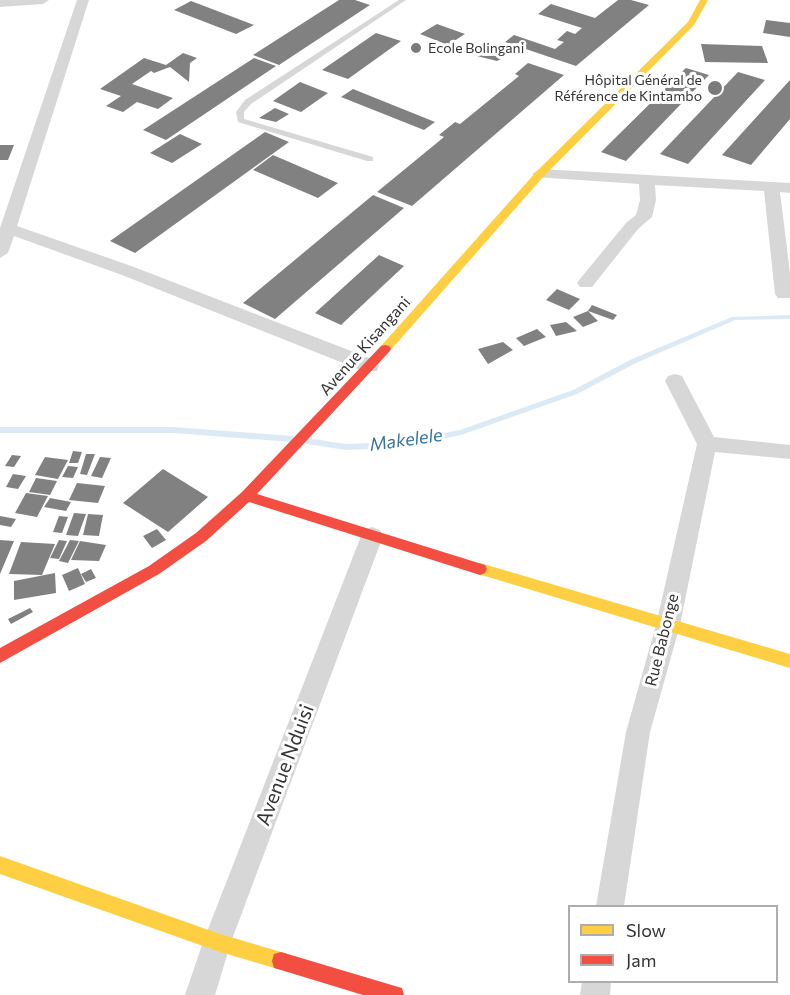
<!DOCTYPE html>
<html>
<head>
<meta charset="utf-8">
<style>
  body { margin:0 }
  #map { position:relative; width:790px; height:995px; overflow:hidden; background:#fff; font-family:Commissioner,sans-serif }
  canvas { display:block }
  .legend { position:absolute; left:568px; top:905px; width:210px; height:78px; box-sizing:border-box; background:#fff; border:2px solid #adadad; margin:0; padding:8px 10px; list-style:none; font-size:18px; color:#333 }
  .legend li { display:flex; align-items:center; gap:12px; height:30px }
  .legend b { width:30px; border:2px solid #adadad }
</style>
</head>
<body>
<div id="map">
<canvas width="790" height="995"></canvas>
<ul class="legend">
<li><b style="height:8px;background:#ffcf43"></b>Slow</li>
<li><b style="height:8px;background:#f24e42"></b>Jam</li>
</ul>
</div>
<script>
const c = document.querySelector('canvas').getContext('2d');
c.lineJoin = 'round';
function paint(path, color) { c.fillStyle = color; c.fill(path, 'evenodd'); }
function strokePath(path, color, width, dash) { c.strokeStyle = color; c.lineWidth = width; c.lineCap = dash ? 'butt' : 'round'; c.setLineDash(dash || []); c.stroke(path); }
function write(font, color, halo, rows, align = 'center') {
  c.font = font + ' Commissioner,sans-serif'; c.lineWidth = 6; c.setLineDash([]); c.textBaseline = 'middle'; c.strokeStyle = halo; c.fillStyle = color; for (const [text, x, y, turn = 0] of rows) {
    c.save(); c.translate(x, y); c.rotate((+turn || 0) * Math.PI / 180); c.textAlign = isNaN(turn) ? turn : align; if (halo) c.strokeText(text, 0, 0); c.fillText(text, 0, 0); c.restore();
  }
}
paint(new Path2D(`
  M790,315V319L735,320L636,363L577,394L461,435L397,448L346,450L307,444L303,441L307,438L346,444L397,442L460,430L573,390L632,359L732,317Z
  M0,427H173L292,436L296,439L292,442L173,433H0Z`), '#dbeaf4');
paint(new Path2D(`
  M339,0H355L370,5L279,65L253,55Z
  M618,0H631L649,5L576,66L505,42L514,35L555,49L564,42L557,40L567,31L575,34L582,28L538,14L551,4L595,18Z
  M191,1L254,25L236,34L174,10Z
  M766,20L790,23V37L763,33Z
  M437,24L465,34L448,45L420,34Z
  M376,33L401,41L348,79L322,70Z
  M701,44L762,46L768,63L705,62Z
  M483,50L507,56L497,61L477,56Z
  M183,53L197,58L190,63L189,82L170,67L154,73L151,71L132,84L173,98L158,109L137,102L123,112L106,106L121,96L100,89L144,58L166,65Z
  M254,58L276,66L166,140L143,130Z
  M528,63L564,75L412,206L377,192L444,137L439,135L455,122L460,124L519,76L515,74Z
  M686,68L709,75L626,161L601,152Z
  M738,72L765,80L688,164L660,154Z
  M790,80V119L751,165L722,155Z
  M300,82L328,93L301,112L273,101Z
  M353,89L435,122L424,130L341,97Z
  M275,108L289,114L276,122L259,118Z
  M265,132L289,142L135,253L110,241Z
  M180,134L202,144L172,163L150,153Z
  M0,145H14L8,160H0Z
  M273,155L338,183L318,198L253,170Z
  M373,195L404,208L275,319L243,303Z
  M379,255L404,266L341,325L315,313Z
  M557,289L580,299L569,310L546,300Z
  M592,305L617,315L613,320L588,311Z
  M588,311L598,321L583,327L573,317Z
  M566,322L577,331L556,336L550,325Z
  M537,329L546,337L524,346L516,338Z
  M503,342L513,350L488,364L478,349Z
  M73,451L82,452L78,463H69Z
  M86,454H95L87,475L80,474Z
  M12,455L21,456L14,467L5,466Z
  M45,457L68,460L58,479L35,475Z
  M100,457L111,458L102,478L91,476Z
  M68,466L78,467L73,478L62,477Z
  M163,469L208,497L168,532L123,503Z
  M13,474L26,476L18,489L6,487Z
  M36,478L57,481L50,495L29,492Z
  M77,483L105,486L98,503L69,500Z
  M26,493L48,496L37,517L15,513Z
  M50,498L71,502L66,511L44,507Z
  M74,513L86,514L78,536L66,535Z
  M88,514L103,515L99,536L83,535Z
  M0,516L16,519L11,527L0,525Z
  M59,516L68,517L62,533L53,532Z
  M157,529L166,540L152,548L143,536Z
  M0,540L14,541L0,574Z
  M59,540L67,541L59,559L50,558Z
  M70,540L79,541L68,563L59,561Z
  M80,541L106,545L99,561L71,560Z
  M21,542L55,544L42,575L9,574Z
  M78,568L85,584L69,591L62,575Z
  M91,569L96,578L86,582L81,574Z
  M55,573L56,593L14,600V581Z
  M30,608L33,612L11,624L8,619Z`), '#818181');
paint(new Path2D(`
  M399,0H406L251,104L244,112V119L373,157V161H367L238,122L236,112L245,100Z`), '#d7d7d7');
paint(new Path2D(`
  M0,0H49L43,4L0,7Z
  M77,0H89L17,226L134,267L377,361L379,366L377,371H363L122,275L14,236L8,253L0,258V228Z
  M540,169L790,183V193L780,192L790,273V298H778L775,294L764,191L655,185L656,200L652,217L638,229L592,287H580L577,283L580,279L626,223L636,215L640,200L639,184L535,177L532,174Z
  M675,374L682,376L714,437L790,445V459L715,452L680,625L650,732L624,906H596L626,732L656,625L697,444L665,381L668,376Z
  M372,527L380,530L383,536L231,942L215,995H185L203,942L361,536L364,530Z
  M582,982H611L610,995H580Z`), '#d7d7d7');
paint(new Path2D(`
  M700,0H708L694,25L544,176L389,352H381L379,349L381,346L536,172L688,22Z
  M480,563L790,654V668L475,573L473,569L475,565Z
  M0,856L217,933L281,952L288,954L290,961L288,968L281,970L217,951L0,874Z`), '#ffcf43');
paint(new Path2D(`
  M385,345L389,346L391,349L389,352L257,494L485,565L487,569L485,573L480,575L249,502L206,541L159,574L0,663V648L149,566L196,533L242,492L381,346Z
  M281,952L395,986L402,988L404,995H363L281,970L274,968L272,961L274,954Z`), '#f24e42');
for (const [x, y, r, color] of [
  [416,48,6,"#7a7a7a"],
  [715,88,8,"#7a7a7a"]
]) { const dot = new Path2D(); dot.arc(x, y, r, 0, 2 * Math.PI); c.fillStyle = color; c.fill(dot); strokePath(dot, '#fff', 2); }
write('14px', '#333', '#fff', [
  ["Ecole Bolingani",428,48],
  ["Hôpital Général de",702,80,"right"],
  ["Référence de Kintambo",702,96,"right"]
], 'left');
write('16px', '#333', '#fff', [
  ["Avenue Kisangani",365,346,-48],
  ["Rue Babonge",662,640,-76]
]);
write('italic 18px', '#38749d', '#fff', [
  ["Makelele",406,440,-8]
]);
write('20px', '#333', '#fff', [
  ["Avenue Nduisi",285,765,-69]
]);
</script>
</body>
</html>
